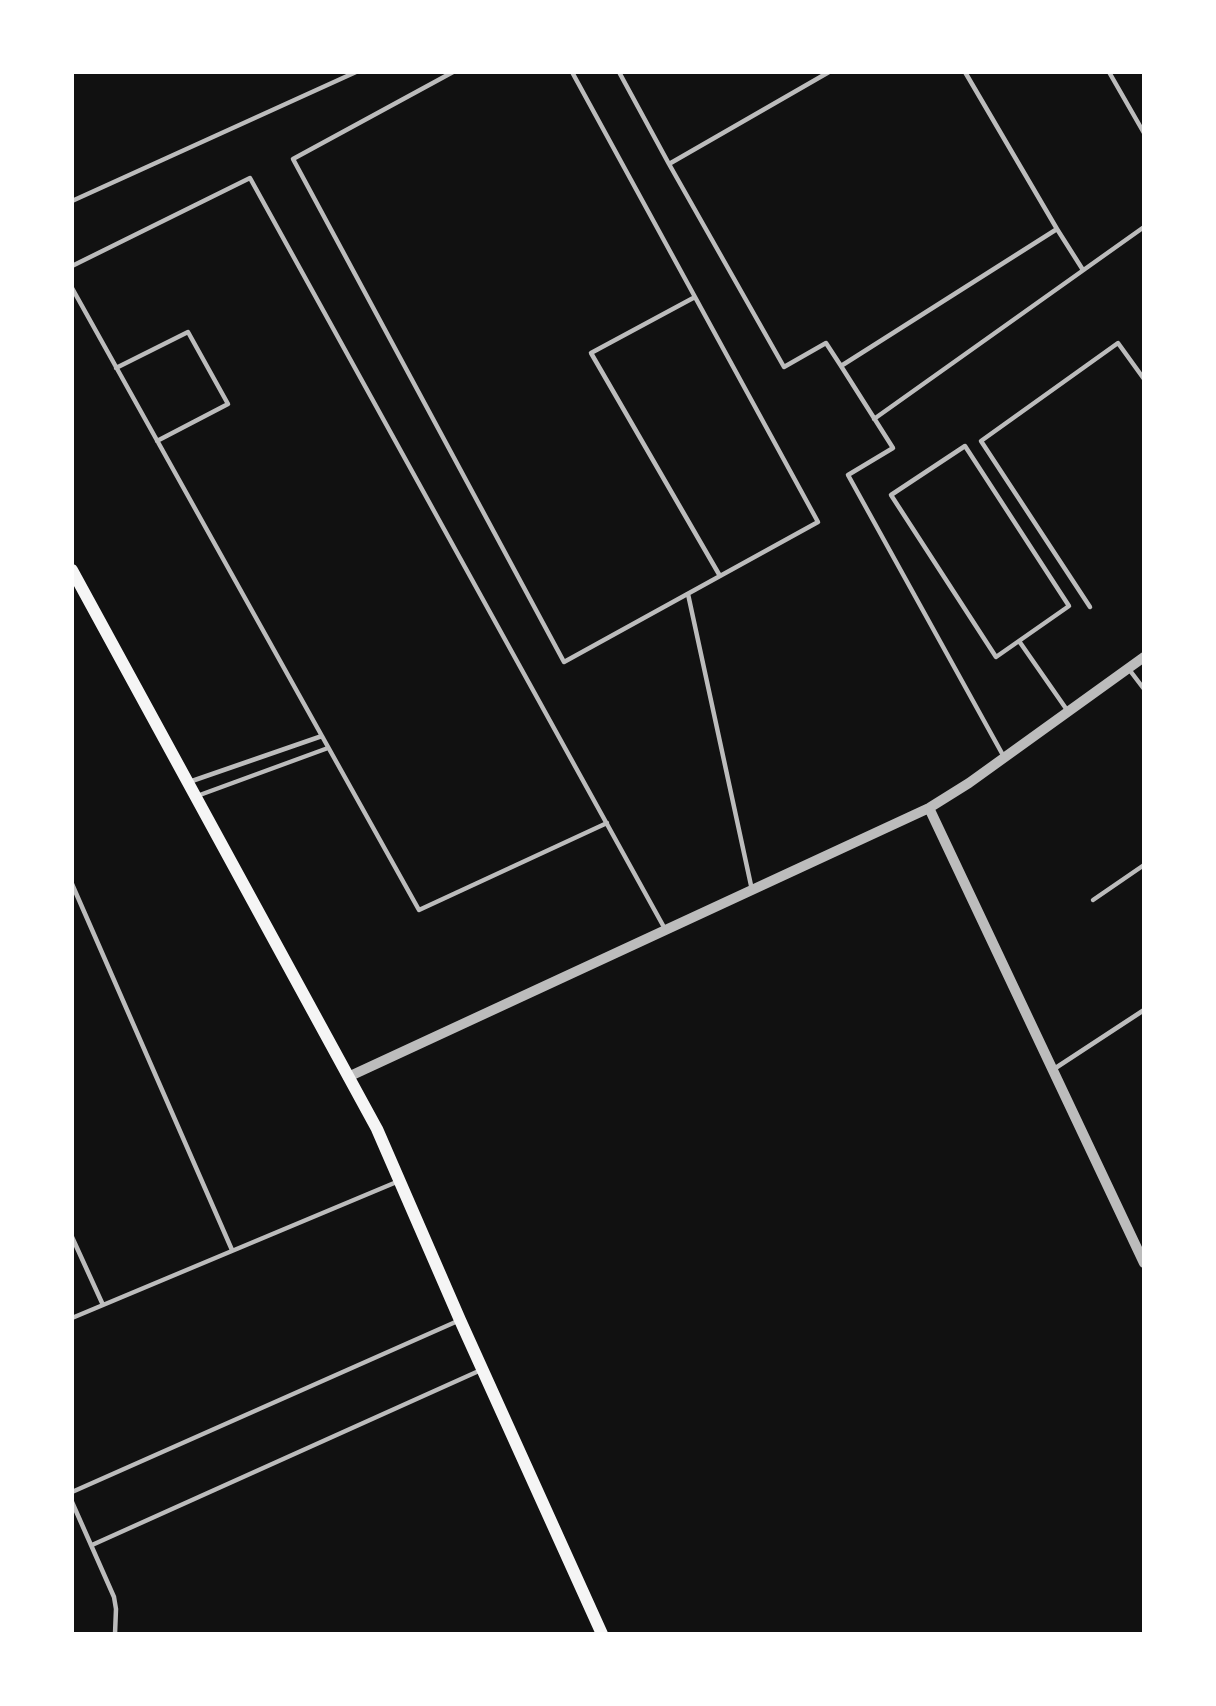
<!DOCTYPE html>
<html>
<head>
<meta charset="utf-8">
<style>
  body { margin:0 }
  #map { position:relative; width:1216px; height:1706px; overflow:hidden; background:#111; font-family:Figtree,sans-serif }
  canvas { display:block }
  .frame { position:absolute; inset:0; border:74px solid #fff; pointer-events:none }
</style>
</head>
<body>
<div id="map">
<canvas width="1216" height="1706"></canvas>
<div class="frame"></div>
</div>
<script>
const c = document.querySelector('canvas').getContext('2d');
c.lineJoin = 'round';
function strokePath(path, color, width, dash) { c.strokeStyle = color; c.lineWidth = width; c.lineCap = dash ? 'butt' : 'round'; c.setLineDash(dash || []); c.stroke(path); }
strokePath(new Path2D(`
  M453,72L293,159L564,662L818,522L572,72
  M619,72L669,164
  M829,72L669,164L784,367L826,343L841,366
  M965,72L1057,229L841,366L893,448L848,475L1004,757
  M1109,72L1144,133
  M72,201L356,72
  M1057,229L1083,270
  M72,266L250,178L665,929
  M72,288L419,910L607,823
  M695,297L591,353L720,576
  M116,368L188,332L228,404L157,441
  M874,419L1144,227
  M965,446L1069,606L996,657L891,495Z
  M688,594L752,890
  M1090,607L981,441L1118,343L1144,379
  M1019,641L1067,710
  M1128,668L1144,689
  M189,782L322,736
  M197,796L328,748
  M72,884L232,1250
  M1093,900L1144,865
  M1054,1069L1144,1010
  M72,1237L103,1305
  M72,1318L399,1181
  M72,1492L460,1320
  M72,1502L114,1597L116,1609L115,1634
  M92,1545L481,1370`), '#bcbcbc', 4.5);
strokePath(new Path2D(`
  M929,808L1144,1263
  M348,1077L929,808L969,783L1144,657`), '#bcbcbc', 10);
strokePath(new Path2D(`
  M72,570L377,1129L460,1320L602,1634`), '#f5f5f5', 12);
</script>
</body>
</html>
